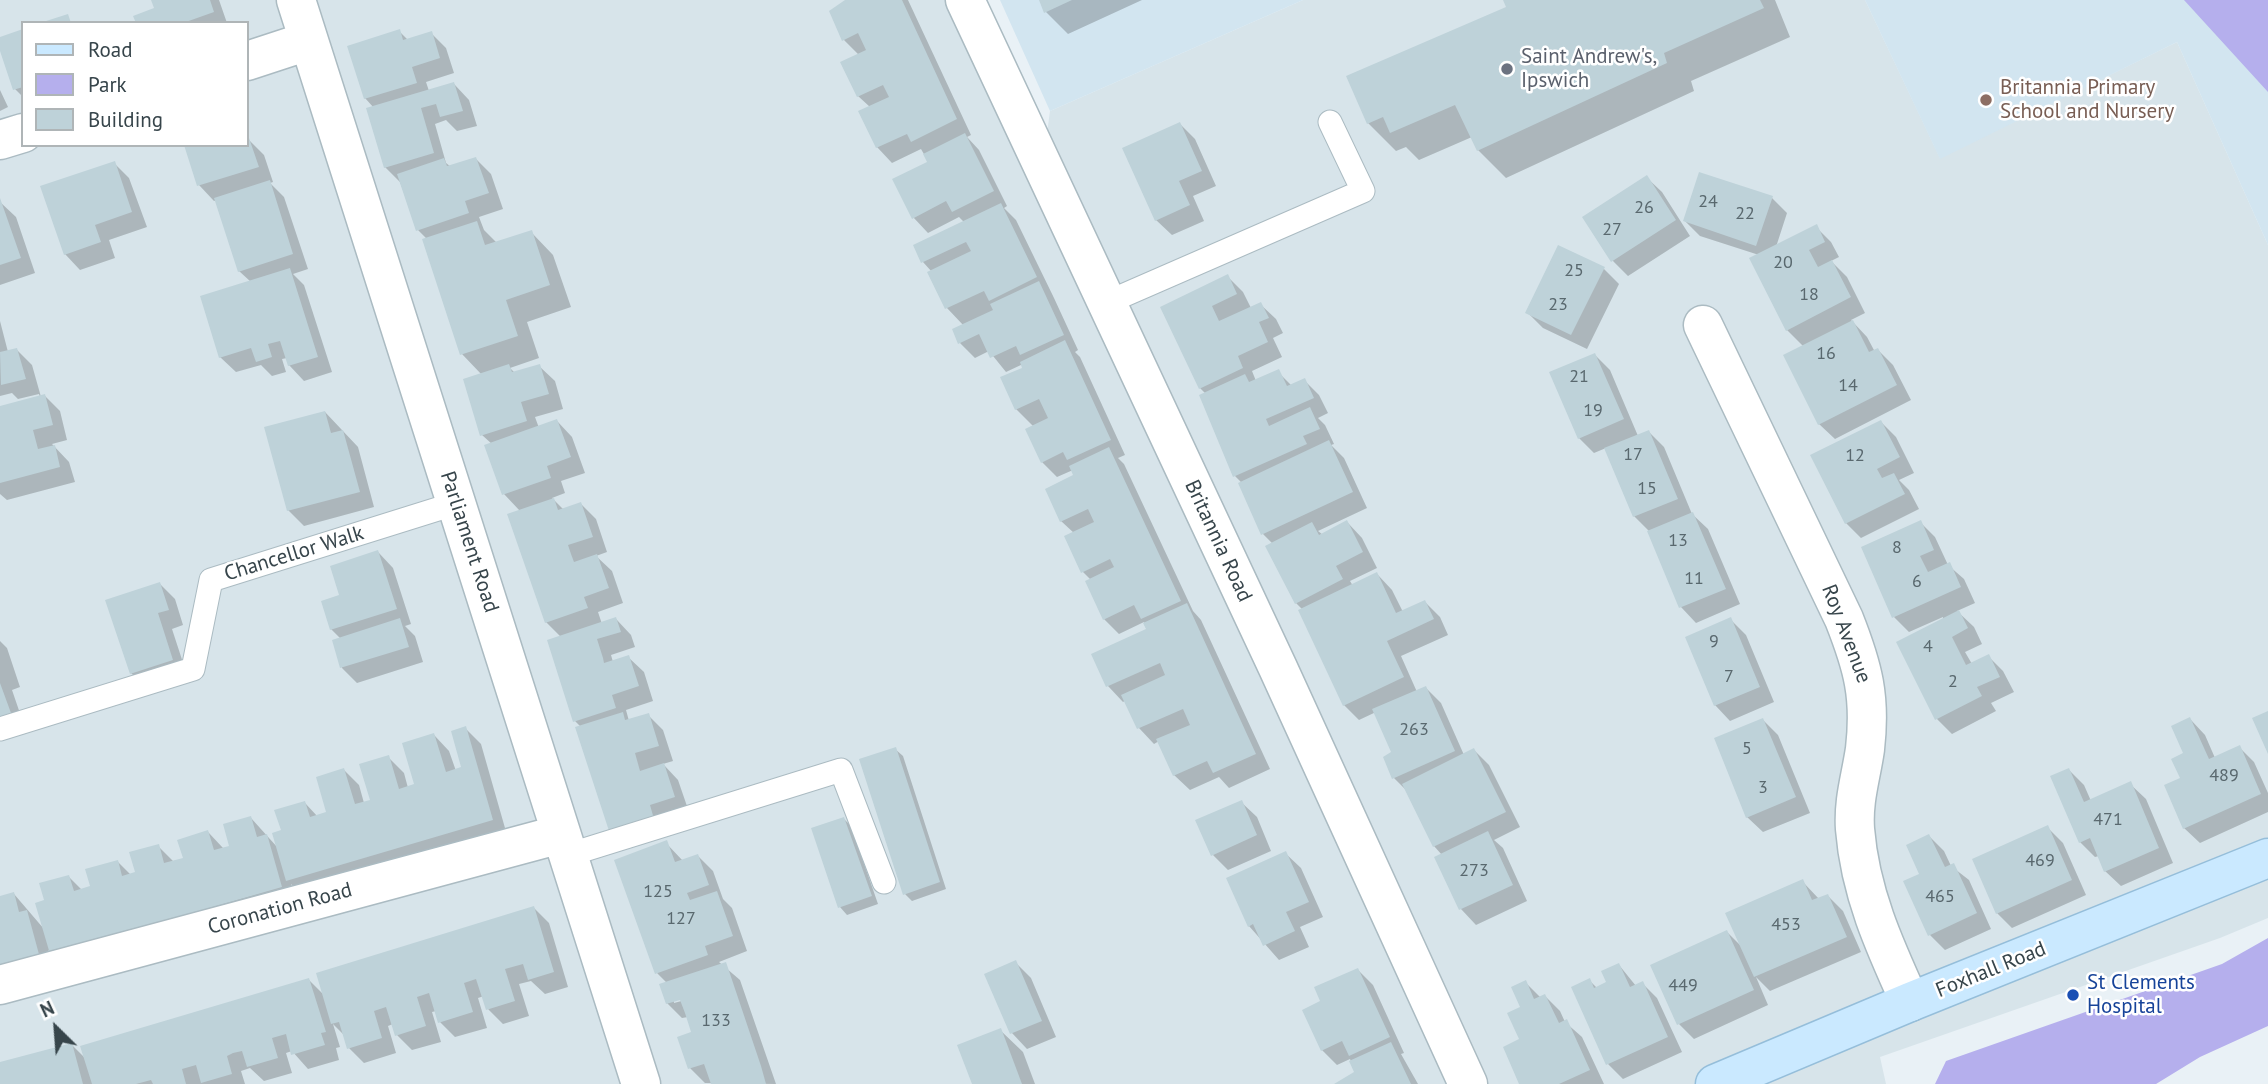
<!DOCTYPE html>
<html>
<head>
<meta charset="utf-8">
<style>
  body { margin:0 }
  #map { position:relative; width:2268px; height:1084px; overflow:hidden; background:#e9f1f6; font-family:"PT Sans",sans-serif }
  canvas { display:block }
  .legend { position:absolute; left:21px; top:21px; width:228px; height:126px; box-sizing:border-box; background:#fff; border:2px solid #afb5b7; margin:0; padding:9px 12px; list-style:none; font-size:21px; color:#37454b }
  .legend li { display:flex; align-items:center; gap:14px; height:35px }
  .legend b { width:35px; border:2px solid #afb5b7 }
  .north { position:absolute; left:21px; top:993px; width:70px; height:70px; -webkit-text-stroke:5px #fff; paint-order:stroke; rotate:335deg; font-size:19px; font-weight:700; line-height:28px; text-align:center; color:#37454b }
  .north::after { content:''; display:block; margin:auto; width:24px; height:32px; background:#37454b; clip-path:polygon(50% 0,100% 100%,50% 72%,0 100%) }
</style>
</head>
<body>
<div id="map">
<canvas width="2268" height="1084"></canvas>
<ul class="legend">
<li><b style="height:9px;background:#cae9ff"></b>Road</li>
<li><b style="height:19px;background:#b5afed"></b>Park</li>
<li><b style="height:19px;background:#bed2d9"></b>Building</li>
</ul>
<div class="north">N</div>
</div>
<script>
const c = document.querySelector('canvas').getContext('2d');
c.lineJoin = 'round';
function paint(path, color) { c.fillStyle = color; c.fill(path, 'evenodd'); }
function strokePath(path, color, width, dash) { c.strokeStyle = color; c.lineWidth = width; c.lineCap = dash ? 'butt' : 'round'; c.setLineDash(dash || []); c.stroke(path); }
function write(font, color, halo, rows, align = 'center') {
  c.font = font + ' "PT Sans",sans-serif'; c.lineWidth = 5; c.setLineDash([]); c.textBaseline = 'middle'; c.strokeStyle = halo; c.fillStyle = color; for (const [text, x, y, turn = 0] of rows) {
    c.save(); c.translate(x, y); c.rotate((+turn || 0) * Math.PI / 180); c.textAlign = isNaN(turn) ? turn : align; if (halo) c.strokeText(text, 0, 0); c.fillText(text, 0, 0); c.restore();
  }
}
paint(new Path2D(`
  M0,0H965L1043,164L1050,111L1303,0H1865L1940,158L2177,42L2268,245V918L2220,938L1880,1057L1886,1084H0ZM23,23H247V145H23Z`), '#d7e4ea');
paint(new Path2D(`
  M1000,0H1303L1050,111Z
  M1865,0H2268V245L2177,42L1940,159Z`), '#d2e5f0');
paint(new Path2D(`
  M2184,0H2268V92Z
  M2268,938V1026L2200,1057L2156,1084H1935L1946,1061L2222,964Z`), '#b5afed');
paint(new Path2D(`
  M153,0H219L227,23H138L156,10Z
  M847,0H908L971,135L967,137L979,150L1007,206L1004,208L1016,220L1054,298L1078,350L1075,352L1080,357L1125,455L1118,458L1124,464L1193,611L1201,620L1270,769L1229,788L1219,777L1190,790L1174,775L1159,741L1154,744L1139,728L1126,700L1123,702L1108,686L1094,655L1148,630L1144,622L1119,634L1104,619L1091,580L1083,572L1074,533L1061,521L1075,476L1073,470L1057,477L1042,462L1034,427L1016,409L1025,369L1023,364L1006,372L989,351L975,358L960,343L964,326L947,308L930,273L932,272L923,262L915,246L964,222L959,217L928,233L913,217L929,163L921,149L892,163L877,147L870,107L858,96L859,55L844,40Z
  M1040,0H1142L1068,34L1046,12Z
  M1505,0H1775L1790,37L1691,81L1694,91L1506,178L1478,150L1472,137L1419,160L1406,147L1396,151L1368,123L1508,8Z
  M23,31V97L15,89L0,46V38Z
  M399,31L408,40L431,33L446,48L454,73L426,82L429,91L454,84L469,100L477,126L457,131L446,120L435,124L446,163L451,167L476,159L491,174L503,209L479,217L484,230L497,243L531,232L553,255L571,307L527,322L539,358L510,368L515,373L539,366L555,381L563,409L535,417L539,428L557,421L572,437L585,473L561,481L565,493L552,498L564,510L581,504L596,519L607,552L596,556L612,571L623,603L598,612L602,624L616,619L631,635L635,647L611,655L613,662L628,657L644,672L653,701L626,710L629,721L648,715L663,730L673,761L663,764L678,780L689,812L626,848L581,727L575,721L561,637L546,622L520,511L504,494L487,446L492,444L482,435V375L462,354L427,239L418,230L400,182L385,167L374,108L365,98Z
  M0,90L8,107L0,111Z
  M1180,124L1195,139L1216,186L1193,196L1204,221L1172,235L1156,220Z
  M249,140L264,155L273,182L270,183L284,197L308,269L293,274L304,285L332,372L304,381L289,365L287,358L282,359L286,372L272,376L261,365L236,372L220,357L251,282L239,271L217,200L214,201L199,185Z
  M114,163L129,178L147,227L109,240L115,258L80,270L65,254Z
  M1646,177L1662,192L1690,236L1628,276L1613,261L1584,218Z
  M1772,198L1787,213L1776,247L1816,227L1831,242L1839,257L1831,261L1847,277L1865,313L1851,320L1867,337L1875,352L1878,350L1893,365L1911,400L1835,439L1819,424L1804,347L1787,330L1759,255L1700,236L1685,221Z
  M0,202L16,217L35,273L0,285Z
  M1603,268L1619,284L1587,349L1543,328L1528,313Z
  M1227,276L1243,292L1251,308L1260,304L1276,319L1283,333L1273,338L1282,357L1252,371L1256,381L1278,372L1292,386L1304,380L1319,395L1328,413L1318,418L1325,425L1334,444L1331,445L1344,458L1367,508L1318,531L1323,535L1347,522L1362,538L1377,568L1350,581L1353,586L1377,574L1392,590L1403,612L1425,602L1440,617L1448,635L1401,656L1417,692L1426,688L1441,703L1464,755L1474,750L1489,765L1520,827L1494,840L1503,848L1527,901L1476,925L1461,909L1436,858L1442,855L1434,846L1406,790L1394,778V753L1376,712L1359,720L1344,705L1302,609L1296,603L1273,544L1263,534L1242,483L1235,476L1206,394L1200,388L1162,308Z
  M0,321L8,352L17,350L32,365L41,397L45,396L60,411L67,440L52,444L69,462L75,482L7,500L0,494V408L40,397L39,394L18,399L12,393L0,396Z
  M1595,355L1610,370L1638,436L1649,432L1664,447L1692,514L1708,529L1740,604L1696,623L1681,607L1649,531L1634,516L1606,448L1594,453L1579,438Z
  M325,412L358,447L374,507L304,526L288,510Z
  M1881,422L1896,437L1914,473L1899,480L1909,490L1919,509L1861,538L1846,523Z
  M1920,522L1935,537L1948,565L1964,579L1975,603L1957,611L1974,627L1982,644L1965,652L1972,664L1988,656L2003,671L2014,692L1991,703L1996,711L1952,734L1937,719L1943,617L1909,632L1894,617Z
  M378,552L393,568L411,624L405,626L415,636L423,662L357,683L342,668L334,641L341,639L331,629L341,596Z
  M160,584L175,599L183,625L172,629L187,675L147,689L131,673Z
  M1731,620L1746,635L1774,702L1730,721L1715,705Z
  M0,641L7,648L20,687L12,690L25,728L0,737Z
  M2190,719L2205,735L2215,758L2239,747L2254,762L2268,793V812L2200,843L2184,828L2182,779Z
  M1763,720L1778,735L1810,813L1763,832L1747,817Z
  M465,728L481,744L507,835L303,895L291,884L296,902L66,968L48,950L54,973L0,988V898L14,894L44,929L46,902L69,877L82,890L92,888L118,862L131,875L137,874L158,846L173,861L185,860L208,832L223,848L231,847L251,818L278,848L283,831L305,803L318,817L328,813L344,770L359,785L364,803L372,801L388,757L404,773L408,788L416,785L434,735L449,751L456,771L464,768Z
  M895,749L903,756L946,889L912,901L905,894Z
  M2069,770L2084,785L2091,801L2130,784L2146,799L2173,863L2121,886L2105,871L2099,856L2095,857L2080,842Z
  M1241,802L1257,817L1271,851L1228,870L1213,855Z
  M844,819L851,826L878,904L847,915L840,907Z
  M2048,828L2063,843L2086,895L2012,928L1997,913Z
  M1929,836L1944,851L1951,866L1969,880L1991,929L1945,950L1930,935Z
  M666,843L683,861L698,856L713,871L723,899L732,908L747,951L719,962L740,980L776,1084L705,1083L690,1068L693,1034L688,1017L682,1018L667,1003V983L657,973ZM689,999L674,1003V1000Z
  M1285,853L1301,868L1323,917L1300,927L1309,947L1279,960L1249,926Z
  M1802,881L1819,899L1828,896L1843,911L1861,952L1770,991L1756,977L1768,1005L1694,1039L1679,1024L1727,932L1743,948Z
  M534,908L549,923L568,987L545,994L531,981L519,984L529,1016L503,1024L488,1009L484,996L478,998L487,1028L455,1037L440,1022L436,1011L432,1012L441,1042L412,1050L397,1035L393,1024L388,1026L396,1053L364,1063L349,1048L345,1036L333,1024L340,1047L336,1048L339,1060L308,1069L292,1051L286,1053L292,1073L264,1081L250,1068L241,1071L245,1084H0V1064L71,1044L86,1059L309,980L324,995Z
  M1015,962L1031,978L1056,1037L1027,1049L1012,1033L986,975Z
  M1619,965L1636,986L1642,983L1657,998L1682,1052L1623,1079L1608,1064L1589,980L1597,988L1608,983Z
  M1358,970L1373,985L1404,1053L1401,1054L1418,1084H1336L1356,1073L1350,1059L1337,1065L1322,1050V1002Z
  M1525,982L1541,998L1545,996L1560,1011L1565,1022L1582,1037L1604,1084H1521Z
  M1000,1030L1023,1052L1035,1084H974Z`), '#0003');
paint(new Path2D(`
  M151,0H210L214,12L183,23H136L133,16L154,8Z
  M845,0H902L957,119L911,142L907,134L876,148L858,111L889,97L883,85L857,97L840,62L866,50L858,33L842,41L829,11Z
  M1039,0H1072L1044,13Z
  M1503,0H1760L1764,8L1664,53L1667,63L1477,151L1455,105L1390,133L1383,117L1367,124L1346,76L1506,7Z
  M68,14L71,23H43V22Z
  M23,29V87L13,90L0,51V37Z
  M400,29L403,40L432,31L440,58L412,67L417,83L364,99L347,46Z
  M454,82L463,111L440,117L436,104L421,108L434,153L384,168L366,108Z
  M1180,122L1202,171L1179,181L1190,205L1155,221L1122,148Z
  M965,133L994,191L952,212L946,201L912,219L892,179L927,162L923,154Z
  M249,138L259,167L197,186L184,145H247Z
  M476,157L489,193L465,201L469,213L416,231L397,174L444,158L447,166Z
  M115,161L132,212L95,225L101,242L64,255L40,186Z
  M1699,172L1773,196L1756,246L1683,221Z
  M1647,175L1676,220L1611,262L1582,217Z
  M270,180L293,254L238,272L214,198Z
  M0,198L21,258L0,265Z
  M1001,203L1037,277L989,301L984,291L945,309L927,272L971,251L966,242L921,263L913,245Z
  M477,221L485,245L532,230L550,285L506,300L518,336L460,355L422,239Z
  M1817,224L1825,242L1809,250L1818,267L1832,260L1851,297L1786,331L1749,258Z
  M1558,245L1605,267L1571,335L1525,313Z
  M290,268L318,357L288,366L280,341L268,344L272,357L256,362L251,348L219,358L200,296Z
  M1228,274L1237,294L1212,306L1219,321L1261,302L1269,318L1259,322L1268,342L1238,356L1243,368L1199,389L1160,307Z
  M1039,281L1064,335L1020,355L1016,346L990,358L979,334L958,344L952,329L993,310L990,304Z
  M1853,320L1869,352L1878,348L1897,385L1818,425L1783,355Z
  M1065,340L1111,440L1067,460L1063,452L1041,463L1025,429L1048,418L1039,399L1015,410L1000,377L1022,368L1020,362Z
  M17,348L26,379L1,385L0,352Z
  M1595,353L1624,419L1578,439L1549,372Z
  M509,364L512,372L540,364L549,394L521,402L527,421L480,436L463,379Z
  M1279,369L1287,386L1305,378L1314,398L1266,419L1269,426L1310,407L1320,429L1303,436L1307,444L1233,477L1199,395L1245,374L1249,382Z
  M45,394L53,425L33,430L38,449L55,445L60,467L0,483V406Z
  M325,411L331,433L343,430L360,492L287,511L264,427Z
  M557,419L571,457L547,466L551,478L502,495L484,445Z
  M1881,420L1900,457L1877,469L1882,478L1894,473L1905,494L1845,524L1810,455Z
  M1649,430L1678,499L1633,517L1604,448Z
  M1329,440L1353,492L1261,535L1238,483Z
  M1109,447L1181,601L1141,619L1134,605L1103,620L1085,581L1114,567L1110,559L1081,573L1064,536L1094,522L1088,509L1060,522L1045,489L1073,475L1069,466Z
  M554,498L558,510L581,502L593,537L568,545L571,554L574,562L597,554L609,588L584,597L588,608L545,623L507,514Z
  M1693,512L1726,589L1679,608L1647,531Z
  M1347,520L1363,552L1336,566L1343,579L1295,604L1265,546L1312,522L1319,535Z
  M1921,520L1934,550L1920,556L1928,572L1950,562L1961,587L1892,618L1861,547Z
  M378,550L397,609L330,630L321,601L339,595L330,566Z
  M1377,572L1396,613L1425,600L1434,619L1387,641L1404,677L1343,706L1298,610Z
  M160,582L169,610L158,613L173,660L130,674L105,600Z
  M1187,603L1256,754L1213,773L1207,761L1173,776L1156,739L1190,725L1183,709L1137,729L1121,695L1165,675L1160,663L1106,687L1091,654L1146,629L1143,623Z
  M1959,610L1968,628L1952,637L1966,665L1989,654L2000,677L1977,687L1982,696L1935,720L1896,642Z
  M616,617L621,632L597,639L603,658L604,663L629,655L639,686L612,695L616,708L573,722L547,640Z
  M1731,617L1760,687L1714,706L1685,637Z
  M400,618L409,647L340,668L332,640Z
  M0,683L11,713L0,717Z
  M1426,686L1455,751L1392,779L1383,757L1391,752L1372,709Z
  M2268,711V754L2252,718Z
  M623,712L625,720L649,713L659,746L635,753L640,771L664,763L675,797L650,805L654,819L610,834L575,727Z
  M2190,717L2209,759L2240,745L2261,794L2183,829L2164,785L2180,778L2171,759L2183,753L2171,726Z
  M1763,718L1796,797L1746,818L1714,738Z
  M466,726L493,820L286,881L272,833L281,830L274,810L305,801L310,817L326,812L316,777L344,768L355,804L370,800L359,764L389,755L399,789L414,784L402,743L434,733L446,772L461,767L451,731Z
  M896,747L940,882L903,895L859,759Z
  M1474,748L1506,812L1433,847L1402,784Z
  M2069,768L2084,802L2131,781L2159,848L2104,872L2090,838L2079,843L2050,776Z
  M1242,800L1257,835L1211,856L1195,820Z
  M251,816L257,837L267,834L282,887L50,954L35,903L44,900L39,883L69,875L74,891L90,886L85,869L118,860L122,876L135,872L129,852L159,844L164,863L183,858L177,840L208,830L214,850L229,846L223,824Z
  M844,817L872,896L838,908L811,828Z
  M2048,825L2072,880L1996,914L1972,859Z
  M1488,831L1513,885L1459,910L1434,857Z
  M1929,834L1945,867L1954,863L1977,913L1928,936L1903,881L1919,874L1906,845Z
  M667,840L675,862L698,854L709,885L687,893L690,900L717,891L733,936L705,946L708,955L655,974L614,860Z
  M1286,851L1309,902L1286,912L1295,931L1263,946L1253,924L1248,927L1226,878Z
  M1803,879L1812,900L1828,894L1847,937L1754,977L1725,913Z
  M14,892L19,912L27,910L40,958L0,969V896Z
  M534,906L554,972L528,980L523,964L505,969L515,1001L486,1010L476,979L464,983L473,1012L438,1023L429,993L417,997L426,1026L395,1036L386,1007L374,1011L382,1038L347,1049L339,1022L331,1024L316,973Z
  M1727,930L1754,990L1677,1025L1650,965Z
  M1016,960L1042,1021L1010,1034L984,974Z
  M726,962L761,1066L766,1084H711L704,1064L688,1069L677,1037L691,1032L685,1013L680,1000L666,1004L659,984Z
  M1619,963L1630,987L1643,981L1668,1037L1606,1065L1571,987L1590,978L1594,988L1606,982L1601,971Z
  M1358,968L1390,1037L1349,1056L1342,1041L1321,1051L1302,1010L1320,1001L1314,987Z
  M309,978L326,1032L321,1033L325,1045L291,1055L286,1034L272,1038L278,1058L247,1067L242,1051L233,1053L227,1056L232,1074L201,1083L196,1065L182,1069L186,1084H153L151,1080L136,1084H92L80,1046Z
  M1526,980L1534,999L1545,994L1559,1023L1567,1019L1590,1070L1559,1084H1519L1503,1047L1519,1039L1507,1013L1520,1007L1511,987Z
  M1001,1028L1022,1084H972L957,1045Z
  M1391,1042L1411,1084H1334L1354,1072L1349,1061Z
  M72,1043L83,1084H0V1062Z`), '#bed2d9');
const lane = new Path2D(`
  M1106,303L1363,191L1330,122
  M0,729L193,669L211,580L457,503
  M568,855L841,770L884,882`);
const street = new Path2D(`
  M296,0L641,1084
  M965,0L1278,668L1468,1084
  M247,61L308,41
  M0,140L23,133
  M1703,325L1844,619C1863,667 1871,697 1865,749C1861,777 1853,800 1855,829C1860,892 1884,945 1910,1002
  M0,985L561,834`);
const secondary = new Path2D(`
  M1715,1084L1910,1002L2268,858`);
strokePath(lane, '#abbbc2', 25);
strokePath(street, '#abbbc2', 41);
strokePath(secondary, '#95beda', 41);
strokePath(lane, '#fff', 23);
strokePath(street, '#fff', 38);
strokePath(secondary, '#cae9ff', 38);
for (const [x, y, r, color] of [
  [1507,69,7,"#6b7280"],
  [1986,100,7,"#8d6e63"],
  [2073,995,7,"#1a4fb4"]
]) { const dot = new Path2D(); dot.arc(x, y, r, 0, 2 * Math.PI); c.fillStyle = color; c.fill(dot); strokePath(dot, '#fff', 2.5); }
write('18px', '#59686e', null, [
  ["24",1708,202],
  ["26",1644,208],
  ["22",1745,214],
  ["27",1612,230],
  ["20",1783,263],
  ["25",1574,271],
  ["18",1809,295],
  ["23",1558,305],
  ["16",1826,354],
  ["21",1579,377],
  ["14",1848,386],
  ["19",1593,411],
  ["17",1633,455],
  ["12",1855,456],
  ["15",1647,489],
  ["13",1678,541],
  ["8",1897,548],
  ["11",1694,579],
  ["6",1917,582],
  ["9",1714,642],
  ["4",1928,647],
  ["7",1729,677],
  ["2",1953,682],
  ["263",1414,730],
  ["5",1747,749],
  ["489",2224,776],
  ["3",1763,788],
  ["471",2108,820],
  ["469",2040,861],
  ["273",1474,871],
  ["125",658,892],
  ["465",1940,897],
  ["127",681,919],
  ["453",1786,925],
  ["449",1683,986],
  ["133",716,1021]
]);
write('21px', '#5b616d', '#fff', [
  ["Saint Andrew's,",1521,57],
  ["Ipswich",1521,81]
], 'left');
write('21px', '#785e54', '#fff', [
  ["Britannia Primary",2000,88],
  ["School and Nursery",2000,112]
], 'left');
write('21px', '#37454b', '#fff', [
  ["Britannia Road",1218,541,65],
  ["Parliament Road",469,542,72],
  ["Chancellor Walk",294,554,-17],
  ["Roy Avenue",1846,634,69],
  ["Coronation Road",280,909,-15],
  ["Foxhall Road",1991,970,-22]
]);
write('21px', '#164399', '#fff', [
  ["St Clements",2087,983],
  ["Hospital",2087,1007]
], 'left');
</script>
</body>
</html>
